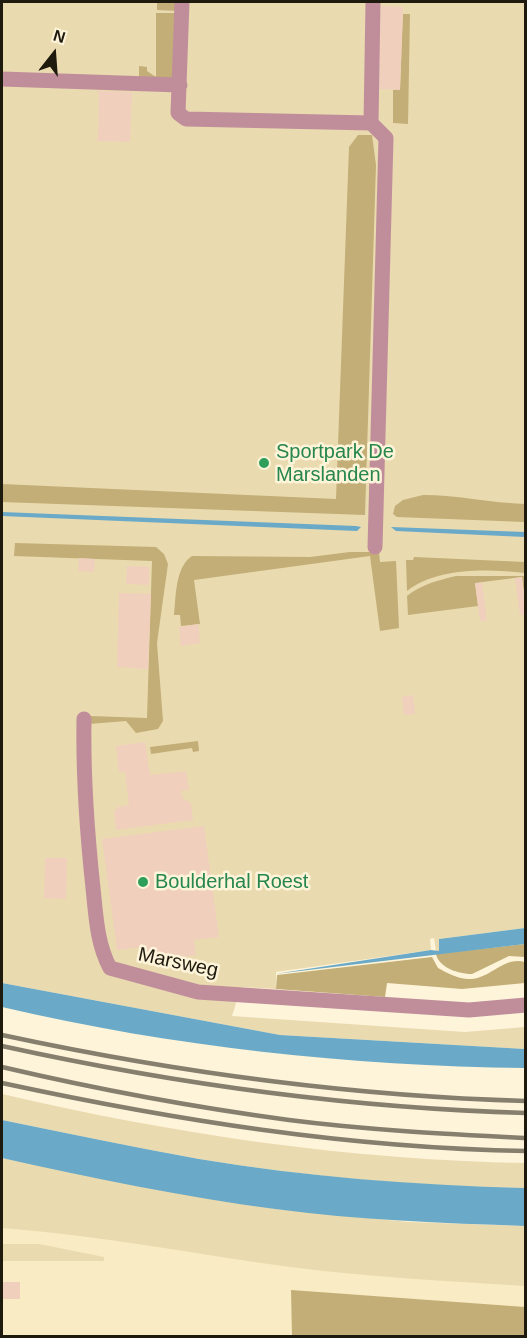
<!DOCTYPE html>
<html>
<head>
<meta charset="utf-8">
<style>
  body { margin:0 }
  #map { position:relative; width:527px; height:1338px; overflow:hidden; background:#fef4da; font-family:Helvetica,sans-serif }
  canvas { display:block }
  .frame { position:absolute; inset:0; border:3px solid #1e1a0e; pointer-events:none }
  .north { position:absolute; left:24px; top:24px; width:60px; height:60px; -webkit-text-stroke:4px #fef4da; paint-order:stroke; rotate:17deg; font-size:16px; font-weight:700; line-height:24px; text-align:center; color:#1e1a0e }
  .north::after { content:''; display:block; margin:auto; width:21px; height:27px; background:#1e1a0e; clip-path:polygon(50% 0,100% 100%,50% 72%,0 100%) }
</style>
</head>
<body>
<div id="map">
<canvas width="527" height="1338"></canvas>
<div class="frame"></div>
<div class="north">N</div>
</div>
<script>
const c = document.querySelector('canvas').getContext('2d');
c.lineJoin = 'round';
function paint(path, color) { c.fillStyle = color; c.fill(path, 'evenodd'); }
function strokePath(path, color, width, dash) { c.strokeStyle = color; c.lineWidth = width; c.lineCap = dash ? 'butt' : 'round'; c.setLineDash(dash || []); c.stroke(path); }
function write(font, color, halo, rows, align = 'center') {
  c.font = font + ' Helvetica,sans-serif'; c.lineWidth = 5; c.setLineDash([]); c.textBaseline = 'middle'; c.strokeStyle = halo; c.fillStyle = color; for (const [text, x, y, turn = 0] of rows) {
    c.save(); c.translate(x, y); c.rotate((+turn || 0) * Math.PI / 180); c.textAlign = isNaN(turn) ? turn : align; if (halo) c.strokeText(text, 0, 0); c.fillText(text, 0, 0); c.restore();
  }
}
paint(new Path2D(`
  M2,1196L525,1254V1336H2Z`), '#f9ebc3');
paint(new Path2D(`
  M2,2H525V928L439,939V951H436L434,938L430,939L431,950L276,972V989L241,987L232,1016L465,1032L525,1027V1049L280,1035L2,983Z
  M2,1094C172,1134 350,1160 525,1163V1188C416,1186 306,1177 199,1159C133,1147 67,1133 2,1120Z
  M2,1158L276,1209L409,1222L525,1226V1286C447,1281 368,1277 290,1267C194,1254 98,1235 2,1228Z
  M2,1244H39L104,1257V1261H2Z`), '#eadaaf');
paint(new Path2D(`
  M157,2H178V11L157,10Z
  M156,13H177L174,77L168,81L139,80V66L147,67V71L156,77Z
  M403,14H410L408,124L393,123V90L400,89Z
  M358,135H372L376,165L365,515L2,502V484L336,499L349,147Z
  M423,495C458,495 491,503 525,504V522L397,517L393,514L395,506L403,500Z
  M15,543L156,547L164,554L168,564L157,643L163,721L158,729L136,733L126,721L89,724L90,716L147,718L152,561L14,556Z
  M350,552H379L380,562L396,561L399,628L380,631L370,556L194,580L200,624L181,626L180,615H174C176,597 175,567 192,556L310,557Z
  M414,557L525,562V573C488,569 438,567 407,591L406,560H413Z
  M456,576H525V600L522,577L475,583L478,606L408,615L407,596C422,584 439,580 456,576Z
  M198,741L199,751L193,752L192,748L151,754L150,747Z
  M525,944V957L509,956L472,974C459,974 439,968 436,954Z
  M432,957L438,968C447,973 460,980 471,979C491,978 504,956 525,962V983L462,989L387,983L385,997L276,989L277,975Z
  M291,1290L525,1307V1335L292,1336Z`), '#c2ae76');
paint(new Path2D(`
  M2,512L356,526L361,527L357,531L2,516Z
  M391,527L525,532V537L396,531Z
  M525,928V944L275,974L431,950L439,951V939Z
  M2,983L280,1035L525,1049V1068C350,1066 173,1047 2,1007Z
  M2,1120C67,1133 133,1147 199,1159C306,1177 416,1185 525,1188V1226C442,1223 358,1220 275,1209C183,1197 92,1178 2,1158Z`), '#6aaac8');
paint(new Path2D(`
  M381,6L403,7L400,90L378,89Z
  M95,91L132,92L130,142L95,141L98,139L99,93Z
  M79,558L95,559L94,572L78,571Z
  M127,566L149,567V585L126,584Z
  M522,577L526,615H520L515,578Z
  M475,583H482L487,620L480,621Z
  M119,593L151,594L148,669L117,667Z
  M198,624L200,643L181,646L179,627Z
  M413,695L415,714L404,715L402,697Z
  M145,742L150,775L186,771L189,790L181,791L182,797L191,804L193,820L116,830L114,812L118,807L129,805L125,772H119L116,746Z
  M204,826L219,937L194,940L196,955L144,962L142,947L117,950L102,839Z
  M45,858H67L66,899L44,898Z
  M2,1282H20V1299H2Z`), '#f0cfbd');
strokePath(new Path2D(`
  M182,2L178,113L186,119L371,123L386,138L375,547
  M2,79L180,85
  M371,123L373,2
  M84,719C83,776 87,832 93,888C96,916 97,944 110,968L198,992L469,1010L526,1005`), '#c08e9b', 15);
strokePath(new Path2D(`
  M2,1035C174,1072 349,1096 526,1101
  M2,1046C175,1084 348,1108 526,1113
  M2,1067C96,1089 192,1107 289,1120C367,1130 447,1134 526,1138
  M2,1083C174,1120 348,1148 526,1151`), '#867f6d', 4.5);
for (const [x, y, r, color] of [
  [264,463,6,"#2e9e5b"],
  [143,882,6,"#2e9e5b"]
]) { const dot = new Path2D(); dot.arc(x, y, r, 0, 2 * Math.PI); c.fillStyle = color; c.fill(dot); strokePath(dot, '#fef4da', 2); }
write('20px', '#27864d', '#fef4da', [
  ["Sportpark De",276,452],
  ["Marslanden",276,475],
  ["Boulderhal Roest",155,882]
], 'left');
write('20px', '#1e1a0e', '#fef4da', [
  ["Marsweg",178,963,12]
]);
</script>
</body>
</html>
